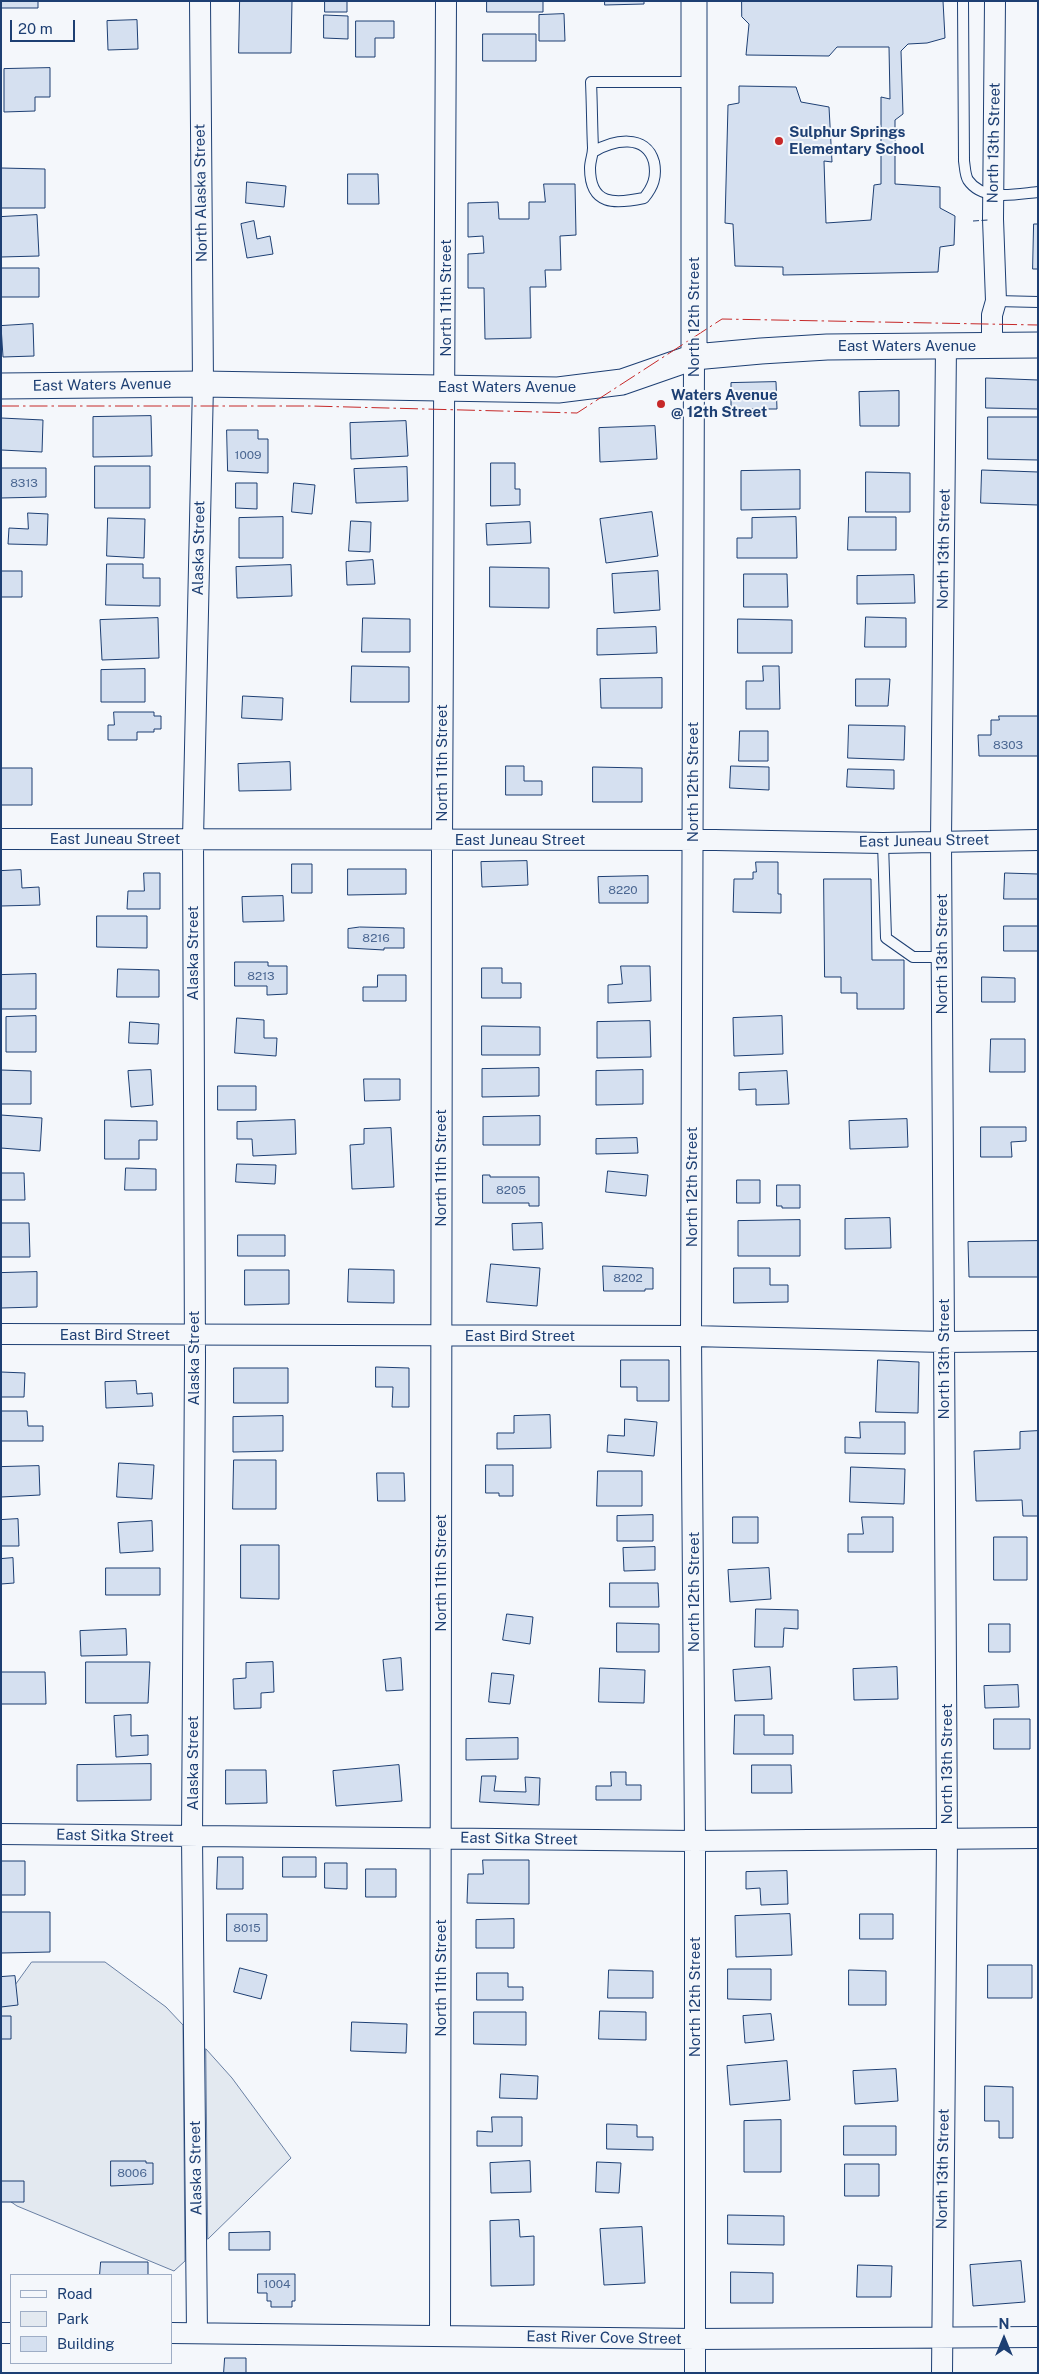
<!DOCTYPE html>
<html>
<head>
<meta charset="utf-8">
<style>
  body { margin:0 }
  #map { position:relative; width:1039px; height:2374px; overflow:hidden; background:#f4f7fb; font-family:"Public Sans",sans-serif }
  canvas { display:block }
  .frame { position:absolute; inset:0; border:2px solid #1d3f73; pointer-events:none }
  .legend { position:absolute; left:10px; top:2274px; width:162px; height:90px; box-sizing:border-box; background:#f4f7fb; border:1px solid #9eadc5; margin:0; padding:6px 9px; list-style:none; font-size:15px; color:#1d3f73 }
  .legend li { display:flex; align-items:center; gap:10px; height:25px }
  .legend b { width:25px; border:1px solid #9eadc5 }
  .north { position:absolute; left:979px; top:2314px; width:50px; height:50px; -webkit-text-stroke:4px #f4f7fb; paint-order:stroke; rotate:0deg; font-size:14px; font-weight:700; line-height:20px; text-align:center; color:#1d3f73 }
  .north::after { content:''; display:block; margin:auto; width:18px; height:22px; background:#1d3f73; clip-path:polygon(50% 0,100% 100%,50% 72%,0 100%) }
  .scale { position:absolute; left:10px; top:20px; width:65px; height:22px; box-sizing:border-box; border:2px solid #1d3f73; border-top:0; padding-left:6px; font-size:15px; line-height:18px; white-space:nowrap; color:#1d3f73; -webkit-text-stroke:4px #f4f7fb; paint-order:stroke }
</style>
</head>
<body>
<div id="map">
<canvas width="1039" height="2374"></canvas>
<div class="frame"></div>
<ul class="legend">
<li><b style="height:6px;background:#f4f7fb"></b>Road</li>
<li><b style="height:14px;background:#e3e9f0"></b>Park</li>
<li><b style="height:14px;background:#d5e0f0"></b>Building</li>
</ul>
<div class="north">N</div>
<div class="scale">20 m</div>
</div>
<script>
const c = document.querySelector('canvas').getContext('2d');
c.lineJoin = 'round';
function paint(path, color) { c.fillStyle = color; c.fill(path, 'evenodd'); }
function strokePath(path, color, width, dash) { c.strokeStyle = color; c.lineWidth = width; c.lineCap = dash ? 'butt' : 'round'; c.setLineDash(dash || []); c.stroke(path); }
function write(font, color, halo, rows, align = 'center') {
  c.font = font + ' "Public Sans",sans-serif'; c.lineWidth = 4; c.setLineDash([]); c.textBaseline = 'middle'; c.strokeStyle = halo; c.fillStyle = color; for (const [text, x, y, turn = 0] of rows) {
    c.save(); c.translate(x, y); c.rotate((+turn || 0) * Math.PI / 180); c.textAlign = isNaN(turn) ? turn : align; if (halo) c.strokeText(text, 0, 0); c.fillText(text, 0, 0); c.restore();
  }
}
const green = new Path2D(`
  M32,1962H105L166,2007L183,2025L185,2261L174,2271L17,2206L1,2195V2005Z
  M206,2049L232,2078L291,2158L208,2239Z`);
paint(green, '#e3e9f0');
strokePath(green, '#687fa3', 1);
const building = new Path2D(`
  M1,1H38V8H1Z
  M240,1H292L291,53H239Z
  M325,1H347V12H325Z
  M487,1H543V12H487Z
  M605,1H644V4L605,5Z
  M742,1H943L945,38L927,43L908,44L901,51L903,114L895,120V184L940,187V208L955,216L954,245L940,247L938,272L783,275V267L735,266L733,224L725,223L728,105L739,103V86L796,87L801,102L829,107L832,162L824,161L826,223L871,220L874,185L881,184V97L890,99L889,47H837L829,56L746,55L749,24L742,17Z
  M564,14L565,41H539V15Z
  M324,15L348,16V39L324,38Z
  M137,20L138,49L108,50L107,21Z
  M356,21H394V38H375V57H356Z
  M483,34H536V61H483Z
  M50,68V97H35V111L4,112V69Z
  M1,168L45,169V208H1Z
  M348,174H378L379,204H348Z
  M247,182L286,186L284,207L246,203Z
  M544,184H575L576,235L560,236L561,270H545L546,287H530L531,338L485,339L484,288H468V254L484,253L483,236L468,237V203L498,202L499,219H529V202H545Z
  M37,215L39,256L1,257V217Z
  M254,221L257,239L270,236L273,254L247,258L241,224Z
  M1034,224H1038V269H1033Z
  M1,268H39V297H1Z
  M33,324L34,356L3,357L1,326Z
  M986,378L1038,380V409L986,408Z
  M776,382L777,409H731V383Z
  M899,391V426H860L859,392Z
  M151,416L152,456L93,457V417Z
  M988,417H1038V460L988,459Z
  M1,418L43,420L42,452L1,450Z
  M406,421L408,456L351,459L350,423Z
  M655,426L657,459L600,462L599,428Z
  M227,430H258V439H268V473L228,471Z
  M491,463H515V489H520V505L491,506Z
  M95,466H150V508H95Z
  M407,467L408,501L356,503L354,469Z
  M1,468H46V497L1,498Z
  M800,470V509L741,510V471Z
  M982,470L1038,472V505L981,503Z
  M866,472L910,473V512H866Z
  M236,483H257V509L236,508Z
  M294,483L315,485L312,514L292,512Z
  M652,512L658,556L606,563L600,519Z
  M28,513L48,514L47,545L8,544L9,528L28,529Z
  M283,517V558H239V518Z
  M796,517L797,558H737V538H752V518Z
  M849,517H896V550H848Z
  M108,518L145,519L144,558L107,556Z
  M351,521L371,522L370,552L349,551Z
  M530,522L531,543L487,545L486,524Z
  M373,560L375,584L347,585L346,562Z
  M107,564H143V578H160V606L106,605Z
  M291,565L292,596L237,598L236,567Z
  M490,567L549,568V608L490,607Z
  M1,571H22V597H1Z
  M658,571L660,610L614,613L612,574Z
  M744,574H787L788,607H744Z
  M914,575L915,603L857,604V576Z
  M866,617L906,618V647H865Z
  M158,618L159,658L102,660L100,620Z
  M363,618L410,619V652H362Z
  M738,619L792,620V653H738Z
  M656,627L657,653L597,655V629Z
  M352,666L409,667V702H351Z
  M763,666H779L780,709H746V681H763Z
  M145,669V702H101V670Z
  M662,678V708H601L600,679Z
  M856,679H890L888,706H856Z
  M243,696L283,698L282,720L242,718Z
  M114,712H154V716H161V729H154V732H137V740H108V725H114Z
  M999,716H1038V756H979L978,735H991V720H999Z
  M849,725L905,726L904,760L848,758Z
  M740,731H768V761H739Z
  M290,762L291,790L239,791L238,764Z
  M506,766H524V781H542V795H506Z
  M731,766L769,767V790L730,788Z
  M593,767L642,768V802H593Z
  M1,768H32V805H1Z
  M848,769L894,770V789L847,787Z
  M527,861L528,885L482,887L481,862Z
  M756,862H778V894H781V913L733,912L734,879H753V872H756Z
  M292,864H312V893H292Z
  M348,869H406V894L348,895Z
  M21,870L22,888L39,887L40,905L1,906V871Z
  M144,873H160V909H127L128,891H144Z
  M1005,873L1038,874V899H1004Z
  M648,876V903H599L598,877Z
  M824,879H871L872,960H904V1009H857V993H841V977H825Z
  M283,896L284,921L243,922L242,897Z
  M97,916H147V948L97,947Z
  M1004,926H1038V951H1004Z
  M360,927L404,928V948H384V950L348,948V929Z
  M235,962H268V966H287V994L267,995V986H235Z
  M621,966H650L651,1001L608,1003V985L622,984Z
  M482,968H502V983H521V998H482Z
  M118,969L159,970V997H117Z
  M36,974V1009H1V975Z
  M378,975H406V1001H363V987H377Z
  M982,977L1015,978V1002H982Z
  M36,1016V1052H6V1017Z
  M782,1016L783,1054L734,1056L733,1018Z
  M237,1018L264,1020V1038H277L276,1056L235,1053Z
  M650,1021L651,1057L597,1058V1022Z
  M130,1022L159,1024L158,1044L129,1043Z
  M482,1026L540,1027V1055H482Z
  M991,1039H1025V1072H990Z
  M539,1068V1096L482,1097V1069Z
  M1,1070L31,1071V1104H1Z
  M151,1070L153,1105L131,1107L128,1071Z
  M643,1070V1104L596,1105V1071Z
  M787,1071L789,1104L756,1105V1089L739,1090V1073Z
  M364,1079H400V1100L365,1101Z
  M218,1086H256V1110H218Z
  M1,1115L42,1118L40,1151L1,1148Z
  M540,1116V1145H483V1117Z
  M907,1119L908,1147L850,1149L849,1121Z
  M105,1120L157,1121V1140H139V1159H105Z
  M295,1120L296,1154L253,1156L252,1139H237V1122Z
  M981,1127H1026V1141L1011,1142L1012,1157H981Z
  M391,1128L394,1187L352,1189L350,1145L364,1144V1129Z
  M637,1138L638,1153L596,1154V1139Z
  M237,1164L276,1165L275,1184L236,1182Z
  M126,1168L156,1169V1190H125Z
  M608,1171L648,1175L646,1196L606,1192Z
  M1,1173H24L25,1200H1Z
  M483,1175H490V1177H539V1206H529V1203H483Z
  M737,1180H760V1203H737Z
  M777,1185H800V1208H782V1206H777Z
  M890,1218L891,1248L845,1249V1219Z
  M800,1220V1256H738V1221Z
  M1,1223H29L30,1257H1Z
  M542,1223L543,1249L513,1250L512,1224Z
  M238,1235H285V1256H238Z
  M1038,1241V1277H969L968,1242Z
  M491,1264L540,1268L537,1306L487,1302Z
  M603,1266L653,1268V1289H645V1291H604Z
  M734,1268H770V1285H788V1302L734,1303Z
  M349,1269L394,1270V1303L348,1302Z
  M245,1270H289V1304L245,1305Z
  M37,1272V1307L1,1308V1273Z
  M621,1360H669V1401H637V1387H621Z
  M878,1360L919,1362L918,1413L876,1412Z
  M376,1367L409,1368V1407H392L393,1387H376Z
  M234,1368H288V1403H234Z
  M1,1372L25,1373L24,1397H1Z
  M136,1381L137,1394L152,1393L153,1406L106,1408L105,1382Z
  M1,1411H27L28,1426H43V1441H1Z
  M550,1415L551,1448L497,1449V1433H514V1416Z
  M283,1416V1451L233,1452V1417Z
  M625,1419L657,1422L654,1456L607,1452L608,1435L624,1436Z
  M860,1422H905V1454L845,1453V1437L860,1438Z
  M1038,1431V1516H1023L1022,1500L976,1501L974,1451L1020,1449V1432Z
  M234,1460H276V1509H233Z
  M119,1463L154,1465L152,1499L117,1497Z
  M486,1465H513V1496H499V1493H486Z
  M39,1466L40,1495L1,1497V1467Z
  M851,1467L905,1469L904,1504L850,1502Z
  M598,1471H642V1506H597Z
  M377,1473H404L405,1501H378Z
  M653,1515V1541H617V1516Z
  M733,1517H758V1543H733Z
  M862,1517H893V1552H848V1534H863Z
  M18,1519L19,1546H1V1520Z
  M152,1521L153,1551L120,1553L118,1523Z
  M994,1537H1027V1580H994Z
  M241,1545H279V1599L241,1598Z
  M655,1547V1570L624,1571L623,1548Z
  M13,1558L14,1583L1,1584V1559Z
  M106,1568H160V1595H106Z
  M769,1568L771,1599L730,1602L728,1570Z
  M610,1583H658L659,1607H610Z
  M756,1609L798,1610V1629L784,1628L783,1647H755Z
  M507,1614L533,1617L530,1644L503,1640Z
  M617,1623L659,1624V1652H617Z
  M989,1624H1010V1652H989Z
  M126,1629L127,1655L81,1656L80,1631Z
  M401,1658L403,1690L386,1691L383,1660Z
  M86,1662H150L148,1703H86Z
  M273,1662L274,1692L261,1693V1708L234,1709L233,1679L246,1678V1663Z
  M770,1667L772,1699L735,1701L733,1670Z
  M897,1667L898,1699L854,1700L853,1669Z
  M600,1668L645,1670L644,1703L599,1702Z
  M1,1672H45L46,1704H1Z
  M492,1673L514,1675L510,1704L489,1702Z
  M1018,1685L1019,1707L985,1708L984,1686Z
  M131,1715V1736L148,1735V1755L116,1757L114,1716Z
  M735,1715H764V1735H793V1754H734Z
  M994,1719H1030V1749H994Z
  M518,1738V1759L466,1760V1739Z
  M151,1764V1800L77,1801V1765Z
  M399,1765L402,1801L336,1806L333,1771Z
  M752,1765H791L792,1793H752Z
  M226,1770H266L267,1803L226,1804Z
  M611,1772H626V1785H641V1800H596V1786H611Z
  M482,1776H496L494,1791L526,1792L525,1777L540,1778L539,1805L480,1802Z
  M218,1857H243V1889H217Z
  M283,1857H316V1877H283Z
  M483,1860H529V1904L467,1903L468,1874H483Z
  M1,1861H25V1895H1Z
  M325,1863H347V1889L325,1888Z
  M366,1869H396V1897H366Z
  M787,1871L788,1904L761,1905L760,1888L746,1889V1872Z
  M1,1912H50V1952L1,1953Z
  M227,1914H267V1941H227Z
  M790,1914L792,1955L736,1957L735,1916Z
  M860,1914H893V1939H860Z
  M514,1919V1948H476V1920Z
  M988,1965H1032V1998H988Z
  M240,1968L267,1975L261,1999L234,1992Z
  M728,1969H771V2000L728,1999Z
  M609,1970L653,1971V1998H608Z
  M849,1970L886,1971V2005H849Z
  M477,1973H508V1987H523V2000H477Z
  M15,1976L18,2005L1,2007V1977Z
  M600,2011L646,2012V2040L599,2039Z
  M474,2012H526V2045L474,2044Z
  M771,2014L774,2040L745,2043L743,2016Z
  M1,2016H11V2039H1Z
  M352,2022L407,2024L406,2053L351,2051Z
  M787,2061L790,2100L730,2105L727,2066Z
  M896,2069L898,2101L855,2104L853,2071Z
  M501,2074L538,2076L537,2099L500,2098Z
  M985,2086L1013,2087V2138H999V2121H985Z
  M492,2117H522V2146H477V2131L492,2132Z
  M781,2120V2172H744V2121Z
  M607,2124L637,2125V2137H653V2150L607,2149Z
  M844,2126H896V2155H844Z
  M111,2161H146V2163H153V2184L111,2186Z
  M530,2161L531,2192L491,2193L490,2163Z
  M597,2162L621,2163L619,2193L596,2192Z
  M845,2164H879V2196H845Z
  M1,2181H24V2202H1Z
  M728,2215L784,2216V2245L728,2244Z
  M519,2220L520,2237L534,2236V2285L491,2286L490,2221Z
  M642,2227L645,2283L604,2285L600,2229Z
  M270,2232V2250H229V2233Z
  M1021,2261L1025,2302L973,2306L970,2265Z
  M101,2262H148V2275H100Z
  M858,2265L892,2266L891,2297H857Z
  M731,2272L773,2273V2303H731Z
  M258,2274H295V2301H292V2307H271V2301H267V2293H258Z
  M225,2358H246V2373H224Z`);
paint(building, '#d5e0f0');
strokePath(building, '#1d3f73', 1);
const service = new Path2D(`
  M963,1L964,161C965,167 965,175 968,180C983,202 1016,194 1038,192
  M593,152C613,140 646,133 654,162C657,177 653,187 644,198C615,204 590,206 590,168C590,161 593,155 593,148C592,126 592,104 591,82H693
  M996,301L1038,302
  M883,843L886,938L913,957H942`);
const minor = new Path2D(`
  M992,345V315L996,301L993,219L995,1
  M694,357L691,1336L695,1841V2373
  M1,839L715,840L883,843L1038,840
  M1,1334L691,1336L944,1342L1038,1341
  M1,1834L695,1841L1038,1838
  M1,2333H11
  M171,2333L695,2339L1038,2337
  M197,2333L192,1837L195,1359L193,839L203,384L200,1
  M440,2335L442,839L446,1
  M942,2373L947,1839L941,840L946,346`);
const tertiary = new Path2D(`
  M694,1V357
  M1,386L203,384L558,390L622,382L694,357L761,351L827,347L1038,345`);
strokePath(service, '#1d3f73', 12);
strokePath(minor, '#1d3f73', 22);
strokePath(tertiary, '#1d3f73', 27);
strokePath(service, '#f4f7fb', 10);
strokePath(minor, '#f4f7fb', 20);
strokePath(tertiary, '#f4f7fb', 25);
strokePath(new Path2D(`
  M973,221L988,220`), '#1d3f73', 1, [6, 2.5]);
strokePath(new Path2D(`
  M1,406H311L577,413L722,319L1038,325`), '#c62828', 1, [18, 4, 2.5, 4]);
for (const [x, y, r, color] of [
  [779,141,5,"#c62828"],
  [661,404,5,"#c62828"]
]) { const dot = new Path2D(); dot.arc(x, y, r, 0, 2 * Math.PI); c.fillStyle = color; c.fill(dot); strokePath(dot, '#f4f7fb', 2); }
write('12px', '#4b6792', null, [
  ["1009",248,455],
  ["8313",24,483],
  ["8303",1008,745],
  ["8220",623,890],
  ["8216",376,938],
  ["8213",261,976],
  ["8205",511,1190],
  ["8202",628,1278],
  ["8015",247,1928],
  ["8006",132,2173],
  ["1004",277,2284]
]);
write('bold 15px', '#1d3f73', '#f4f7fb', [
  ["Sulphur Springs",789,132],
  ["Elementary School",789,149],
  ["Waters Avenue",671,395],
  ["@ 12th Street",671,412]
], 'left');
write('15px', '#1d3f73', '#f4f7fb', [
  ["North 13th Street",994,143,-89],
  ["North Alaska Street",201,193,-91],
  ["North 11th Street",446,298,-90],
  ["North 12th Street",694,317,-90],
  ["East Waters Avenue",907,346],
  ["East Waters Avenue",102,385,-1],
  ["East Waters Avenue",507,387],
  ["Alaska Street",199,548,-89],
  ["North 13th Street",944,549,-89],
  ["North 11th Street",442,763,-90],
  ["North 12th Street",693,782,-90],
  ["East Juneau Street",115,839],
  ["East Juneau Street",520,840],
  ["East Juneau Street",924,841,-1],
  ["Alaska Street",193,953,-90],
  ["North 13th Street",942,954,-90],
  ["North 11th Street",441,1168,-90],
  ["North 12th Street",692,1187,-90],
  ["East Bird Street",115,1335],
  ["East Bird Street",520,1336],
  ["Alaska Street",194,1358,-90],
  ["North 13th Street",944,1359,-90],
  ["North 11th Street",441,1573,-90],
  ["North 12th Street",694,1592,-90],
  ["Alaska Street",193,1763,-90],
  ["North 13th Street",947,1764,-90],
  ["East Sitka Street",115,1836,1],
  ["East Sitka Street",519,1839,1],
  ["North 11th Street",441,1978,-90],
  ["North 12th Street",695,1997,-90],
  ["Alaska Street",196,2168,-91],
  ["North 13th Street",943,2169,-89],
  ["East River Cove Street",604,2338,1]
]);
</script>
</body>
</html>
